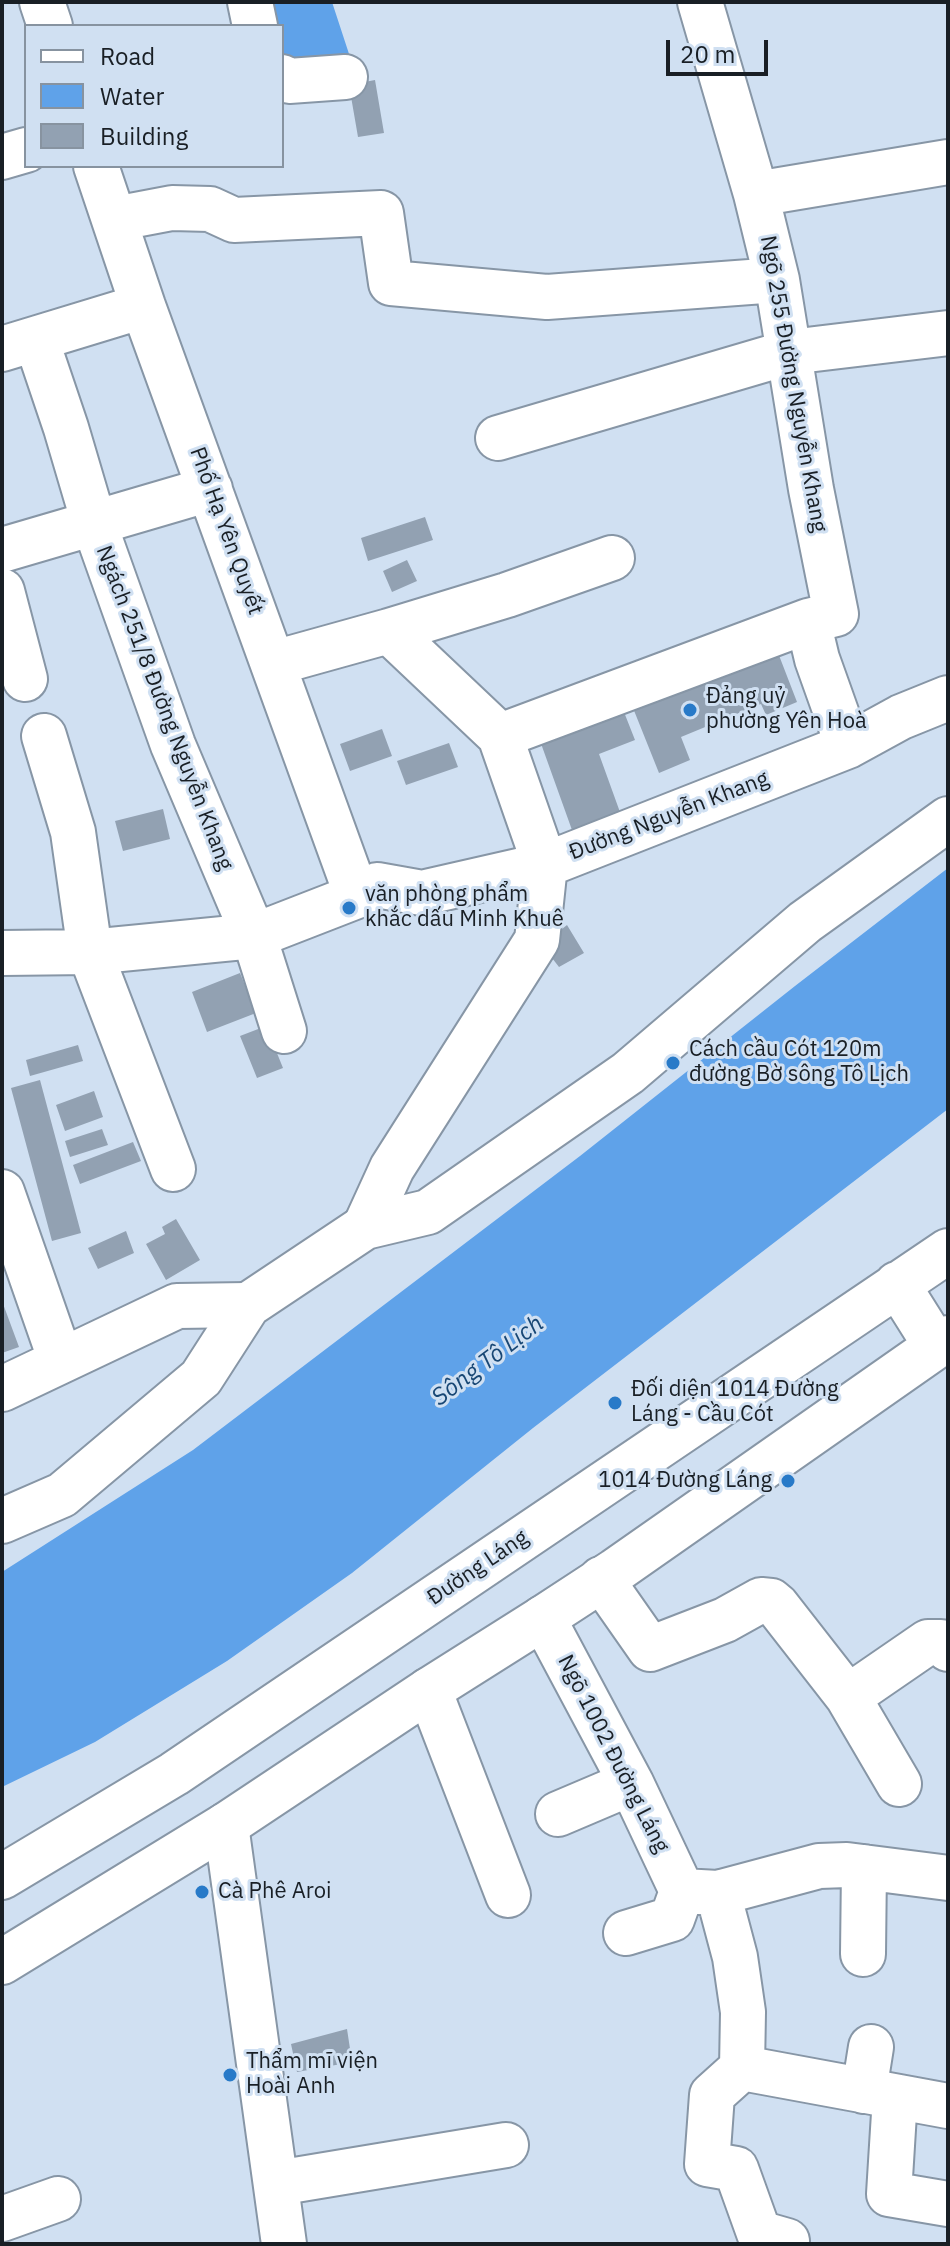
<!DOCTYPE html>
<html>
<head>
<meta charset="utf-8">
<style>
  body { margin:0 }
  #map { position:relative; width:950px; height:2246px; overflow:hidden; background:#d0e0f2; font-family:"IBM Plex Sans",sans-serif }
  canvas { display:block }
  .frame { position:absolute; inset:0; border:4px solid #191f25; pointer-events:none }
  .legend { position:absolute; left:24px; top:24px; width:260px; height:144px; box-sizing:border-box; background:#d0e0f2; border:2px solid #8793a0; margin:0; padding:10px 14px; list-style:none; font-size:24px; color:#191f25 }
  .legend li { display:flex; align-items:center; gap:16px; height:40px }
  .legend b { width:40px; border:2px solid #8793a0 }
  .scale { position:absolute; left:666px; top:40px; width:102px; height:36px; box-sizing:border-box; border:4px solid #191f25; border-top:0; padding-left:10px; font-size:24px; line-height:28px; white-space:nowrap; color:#191f25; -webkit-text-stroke:6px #d0e0f2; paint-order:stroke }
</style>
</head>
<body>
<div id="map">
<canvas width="950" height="2246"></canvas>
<div class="frame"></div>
<ul class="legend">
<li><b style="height:10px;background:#fff"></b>Road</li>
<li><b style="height:22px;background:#5fa2e9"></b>Water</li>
<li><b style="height:22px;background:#92a1b2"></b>Building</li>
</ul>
<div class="scale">20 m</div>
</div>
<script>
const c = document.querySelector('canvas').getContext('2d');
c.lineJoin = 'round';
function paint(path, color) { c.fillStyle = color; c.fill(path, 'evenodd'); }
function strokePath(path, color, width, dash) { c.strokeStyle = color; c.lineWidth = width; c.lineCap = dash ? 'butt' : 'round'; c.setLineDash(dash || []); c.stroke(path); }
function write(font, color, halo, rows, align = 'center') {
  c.font = font + ' "IBM Plex Sans",sans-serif'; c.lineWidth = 6; c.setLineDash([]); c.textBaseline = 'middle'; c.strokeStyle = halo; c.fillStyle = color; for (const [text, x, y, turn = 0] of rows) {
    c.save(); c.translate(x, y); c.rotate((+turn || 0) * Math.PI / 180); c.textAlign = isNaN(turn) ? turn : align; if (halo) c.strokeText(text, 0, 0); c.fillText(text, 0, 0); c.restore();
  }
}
paint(new Path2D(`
  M265,2H332L351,60L282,65V26H271Z
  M948,868V1109L533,1428L352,1573L227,1661L95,1742L2,1787V1572L193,1450L580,1156L795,986Z`), '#5fa2e9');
paint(new Path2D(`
  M375,80L384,133L358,137L349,85Z
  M425,517L433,540L368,561L361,538Z
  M407,560L417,581L392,592L383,571Z
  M775,645L797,702L766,715L761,704L681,737L690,760L659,773L631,703Z
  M622,707L635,740L599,754L625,826L577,844L539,738Z
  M382,729L392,756L350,771L340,744Z
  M449,743L458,767L406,785L397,761Z
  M163,809L170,839L123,851L115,821Z
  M567,925L584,953L559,967L542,945Z
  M240,973L256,1013L207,1032L192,992Z
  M266,1026L283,1068L257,1078L240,1036Z
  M78,1045L83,1061L30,1076L26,1060Z
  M40,1080L81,1233L52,1241L11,1088Z
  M94,1091L103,1117L65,1131L56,1105Z
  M102,1129L108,1145L70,1157L65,1141Z
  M133,1142L141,1161L80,1184L73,1165Z
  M176,1219L200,1260L166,1280L146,1244L165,1234L162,1227Z
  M126,1231L134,1253L98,1269L88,1248Z
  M2,1301L19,1347L2,1353Z
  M347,2029L352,2062L297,2072L291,2044Z`), '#92a1b2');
const minor = new Path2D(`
  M42,2L50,26
  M250,2L255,26
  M700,2L756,194L777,280L811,489L836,614L808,621L817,659L848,746
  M282,77L289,81L345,77
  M2,157L26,150
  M96,166L143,306L357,896
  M756,194L948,162
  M114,219L172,208L210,209L234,220L381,213L391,283L547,297L777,280
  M36,339L66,428L94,523L173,745L254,936L284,1031
  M2,349L143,306
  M498,438L790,352L948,333
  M2,550L210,489
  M2,591L25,679
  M389,631L507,595L612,558
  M274,663L389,631L500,736L545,865L537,940L392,1168L365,1227
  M44,736L73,832L90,952L173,1169
  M500,736L808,621
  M2,953L90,952L254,936L357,896L377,885L422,893L545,865L848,746L901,717L948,698
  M2,1192L61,1361
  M2,1389L177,1306L248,1305
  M601,1579L650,1649L725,1620L761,1600L771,1601L777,1606L848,1697L899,1784
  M543,1618L631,1783L682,1891L718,1893L819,1866L847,1865L948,1878
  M429,1690L508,1895
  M848,1697L928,1642H941L948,1649
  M558,1814L631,1783
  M226,1825L284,2244
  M718,1893L735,1957L743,2012L742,2068
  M626,1933L672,1919L682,1891
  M863,1954L864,1867
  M742,2068L712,2095L707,2164L736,2169L759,2233L787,2241
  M742,2068L948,2106
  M864,2091L871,2047
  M895,2097L889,2194L948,2204
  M277,2183L506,2145
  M2,2219L58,2199`);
const major = new Path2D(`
  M897,1284L936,1346
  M2,1521L62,1495L201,1378L248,1305L365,1227L428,1212L628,1073L805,922L948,819
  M2,1877L174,1774L948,1251
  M2,1962L226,1825L429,1690L543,1618L615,1571L948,1338`);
strokePath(minor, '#8796a6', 48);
strokePath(major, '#8796a6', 48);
strokePath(minor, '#fff', 44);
strokePath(major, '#fff', 44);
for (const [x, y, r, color] of [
  [690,710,8,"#287ac8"],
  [349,908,8,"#287ac8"],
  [673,1063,8,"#287ac8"],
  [615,1403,8,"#287ac8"],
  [788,1481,8,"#287ac8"],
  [202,1892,8,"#287ac8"],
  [230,2075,8,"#287ac8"]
]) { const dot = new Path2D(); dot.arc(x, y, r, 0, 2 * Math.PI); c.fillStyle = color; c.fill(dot); strokePath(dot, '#d0e0f2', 3); }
write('22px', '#191f25', '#d0e0f2', [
  ["Ngõ 255 Đường Nguyễn Khang",793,384,80],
  ["Phố Hạ Yên Quyết",226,531,70],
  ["Ngách 251/8 Đường Nguyễn Khang",164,708,69],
  ["Đường Nguyễn Khang",669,816,-21],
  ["Đường Láng",478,1568,-34],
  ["Ngõ 1002 Đường Láng",613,1754,63]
]);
write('22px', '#191f25', '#d0e0f2', [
  ["Đảng uỷ",706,697],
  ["phường Yên Hoà",706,722],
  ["văn phòng phẩm",365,895],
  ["khắc dấu Minh Khuê",365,920],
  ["Cách cầu Cót 120m",689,1050],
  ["đường Bờ sông Tô Lịch",689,1075],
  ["Đối diện 1014 Đường",631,1390],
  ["Láng - Cầu Cót",631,1415],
  ["1014 Đường Láng",772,1481,"right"],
  ["Cà Phê Aroi",218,1892],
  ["Thẩm mĩ viện",246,2062],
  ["Hoài Anh",246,2087]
], 'left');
write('italic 24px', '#184775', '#d0e0f2', [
  ["Sông Tô Lịch",488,1361,-37]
]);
</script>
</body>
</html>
